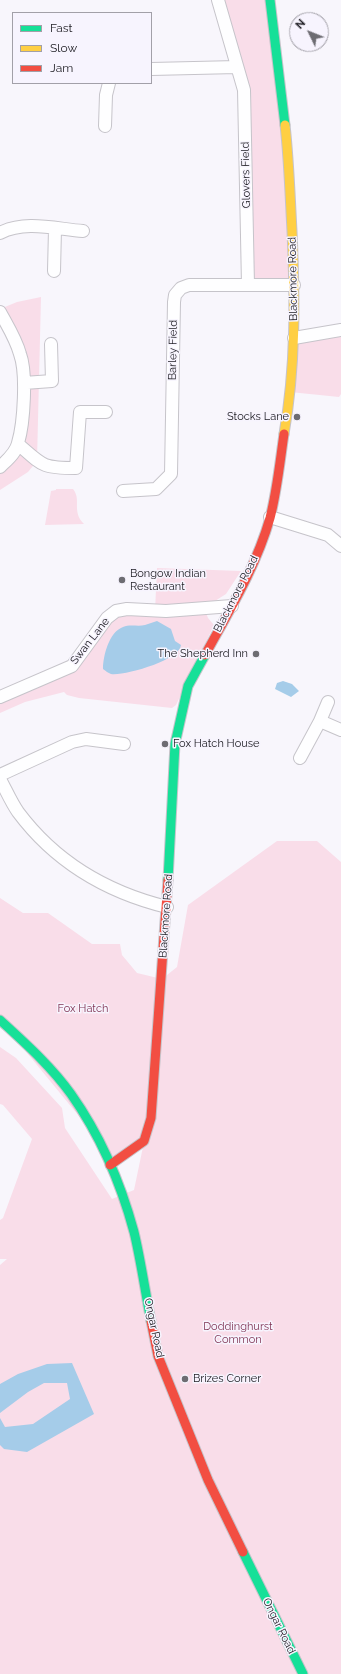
<!DOCTYPE html>
<html>
<head>
<meta charset="utf-8">
<style>
  body { margin:0 }
  #map { position:relative; width:341px; height:1674px; overflow:hidden; background:#f8f6fc; font-family:Raleway,sans-serif }
  canvas { display:block }
  .legend { position:absolute; left:12px; top:12px; width:140px; height:72px; box-sizing:border-box; background:#f7f4fe; border:1px solid #a2a0a8; margin:0; padding:5px 7px; list-style:none; font-size:12px; color:#222127 }
  .legend li { display:flex; align-items:center; gap:8px; height:20px }
  .legend b { width:20px; border:1px solid #a2a0a8 }
  .north { position:absolute; left:289px; top:12px; width:40px; height:40px; box-sizing:border-box; background:#f7f4fe; border:1px solid #a2a0a8; border-radius:50%; rotate:313deg; font-size:11px; font-weight:700; line-height:16px; text-align:center; color:#222127 }
  .north::after { content:''; display:block; margin:auto; width:14px; height:18px; background:#6d6c72; clip-path:polygon(50% 0,100% 100%,50% 72%,0 100%) }
</style>
</head>
<body>
<div id="map">
<canvas width="341" height="1674"></canvas>
<ul class="legend">
<li><b style="height:5px;background:#16e098"></b>Fast</li>
<li><b style="height:5px;background:#ffcf43"></b>Slow</li>
<li><b style="height:5px;background:#f24e42"></b>Jam</li>
</ul>
<div class="north">N</div>
</div>
<script>
const c = document.querySelector('canvas').getContext('2d');
c.lineJoin = 'round';
function paint(path, color) { c.fillStyle = color; c.fill(path, 'evenodd'); }
function strokePath(path, color, width, dash) { c.strokeStyle = color; c.lineWidth = width; c.lineCap = dash ? 'butt' : 'round'; c.setLineDash(dash || []); c.stroke(path); }
function write(font, color, halo, rows, align = 'center') {
  c.font = font + ' Raleway,sans-serif'; c.lineWidth = 3; c.setLineDash([]); c.textBaseline = 'middle'; c.strokeStyle = halo; c.fillStyle = color; for (const [text, x, y, turn = 0] of rows) {
    c.save(); c.translate(x, y); c.rotate((+turn || 0) * Math.PI / 180); c.textAlign = isNaN(turn) ? turn : align; if (halo) c.strokeText(text, 0, 0); c.fillText(text, 0, 0); c.restore();
  }
}
paint(new Path2D(`
  M219,0H270L294,285H248L245,118Z
  M41,297L37,461L28,472L0,490V467L10,458L24,383L0,309L17,302Z
  M341,330V394L339,397L290,392L294,338Z
  M56,489H73C82,500 71,511 84,524L45,525L51,491L56,490Z
  M157,568L241,571L226,594L204,608L208,618L214,625L176,705L172,708L79,698L67,695L64,692L25,702L0,713V697L62,669L107,618L155,611Z
  M277,841H317L341,862V1674H0V1265L7,1259H0V1220L3,1218L32,1139L3,1105L0,1104V1047L16,1058L62,1108L65,1128L112,1199L134,1190L144,1142L110,1165L101,1143L0,1020V898L23,913H48L92,944H120L122,955L137,973L162,979L177,967L188,905Z`), '#f9dde9');
paint(new Path2D(`
  M157,621L171,629L175,641L181,645C180,660 125,676 111,674C108,673 106,671 103,669C103,656 109,632 123,627C130,624 138,627 145,625C149,624 153,622 157,621Z
  M283,681L292,684L299,691L291,697L275,689L277,683Z
  M72,1363L94,1414L27,1452L4,1449L0,1445V1418L5,1427L33,1424L70,1399L67,1383H44L28,1392L0,1413V1384L18,1374L47,1364Z`), '#a5cce9');
const street = new Path2D(`
  M218,0L244,90L248,285
  M151,69L237,67
  M105,126L106,95L109,83
  M0,233C25,220 56,229 83,231
  M54,271L55,229
  M0,312C7,325 16,339 20,354C27,373 24,423 18,443C16,453 7,460 0,467
  M294,338L341,330
  M24,383L52,381L51,344
  M18,444C43,466 42,468 76,468L80,412H106
  M123,491L156,489L171,474L174,302L175,295L181,288L189,285H294
  M270,517L328,535L341,546
  M0,697L72,666L107,618L116,611L127,609L166,611L232,606
  M320,721L328,702
  M300,758L320,721L341,730
  M0,775L72,742L86,739L124,744
  M0,779C6,790 11,802 18,812C56,863 106,892 167,907`);
const fast = new Path2D(`
  M270,0L285,125
  M168,880L175,744L188,686L205,655
  M0,1020C25,1043 51,1066 71,1094C100,1135 121,1184 134,1232C141,1261 145,1291 151,1321
  M243,1552L303,1674`);
const slow = new Path2D(`
  M284,434C296,366 295,299 292,231C290,195 289,160 285,125`);
const jam = new Path2D(`
  M205,655C229,611 256,567 270,518C277,491 280,461 284,434
  M110,1165L144,1141L151,1118L168,880
  M151,1321L158,1356L208,1480L243,1552`);
strokePath(street, '#c6c4ca', 14);
strokePath(fast, '#c6c4ca', 11);
strokePath(slow, '#c6c4ca', 11);
strokePath(jam, '#c6c4ca', 11);
strokePath(street, '#fefeff', 12);
strokePath(fast, '#16e098', 9);
strokePath(slow, '#ffcf43', 9);
strokePath(jam, '#f24e42', 9);
for (const [x, y, r, color] of [
  [297,417,4,"#6d6c72"],
  [122,580,4,"#6d6c72"],
  [256,654,4,"#6d6c72"],
  [165,744,4,"#6d6c72"],
  [185,1379,4,"#6d6c72"]
]) { const dot = new Path2D(); dot.arc(x, y, r, 0, 2 * Math.PI); c.fillStyle = color; c.fill(dot); strokePath(dot, '#f7f4fe', 1.5); }
write('11px', '#222127', '#f7f4fe', [
  ["Glovers Field",246,175,-91],
  ["Blackmore Road",293,279,-91],
  ["Barley Field",173,350,-89],
  ["Blackmore Road",236,594,-63],
  ["Swan Lane",90,641,-52],
  ["Blackmore Road",166,916,-86],
  ["Ongar Road",154,1328,78],
  ["Ongar Road",279,1626,64]
]);
write('11px', '#222127', '#f7f4fe', [
  ["Stocks Lane",289,417,"right"],
  ["Bongow Indian",130,574],
  ["Restaurant",130,587],
  ["The Shepherd Inn",248,654,"right"],
  ["Fox Hatch House",173,744],
  ["Brizes Corner",193,1379]
], 'left');
write('11px', '#803454', '#f7f4fe', [
  ["Fox Hatch",83,1009],
  ["Doddinghurst",238,1327],
  ["Common",238,1340]
]);
</script>
</body>
</html>
